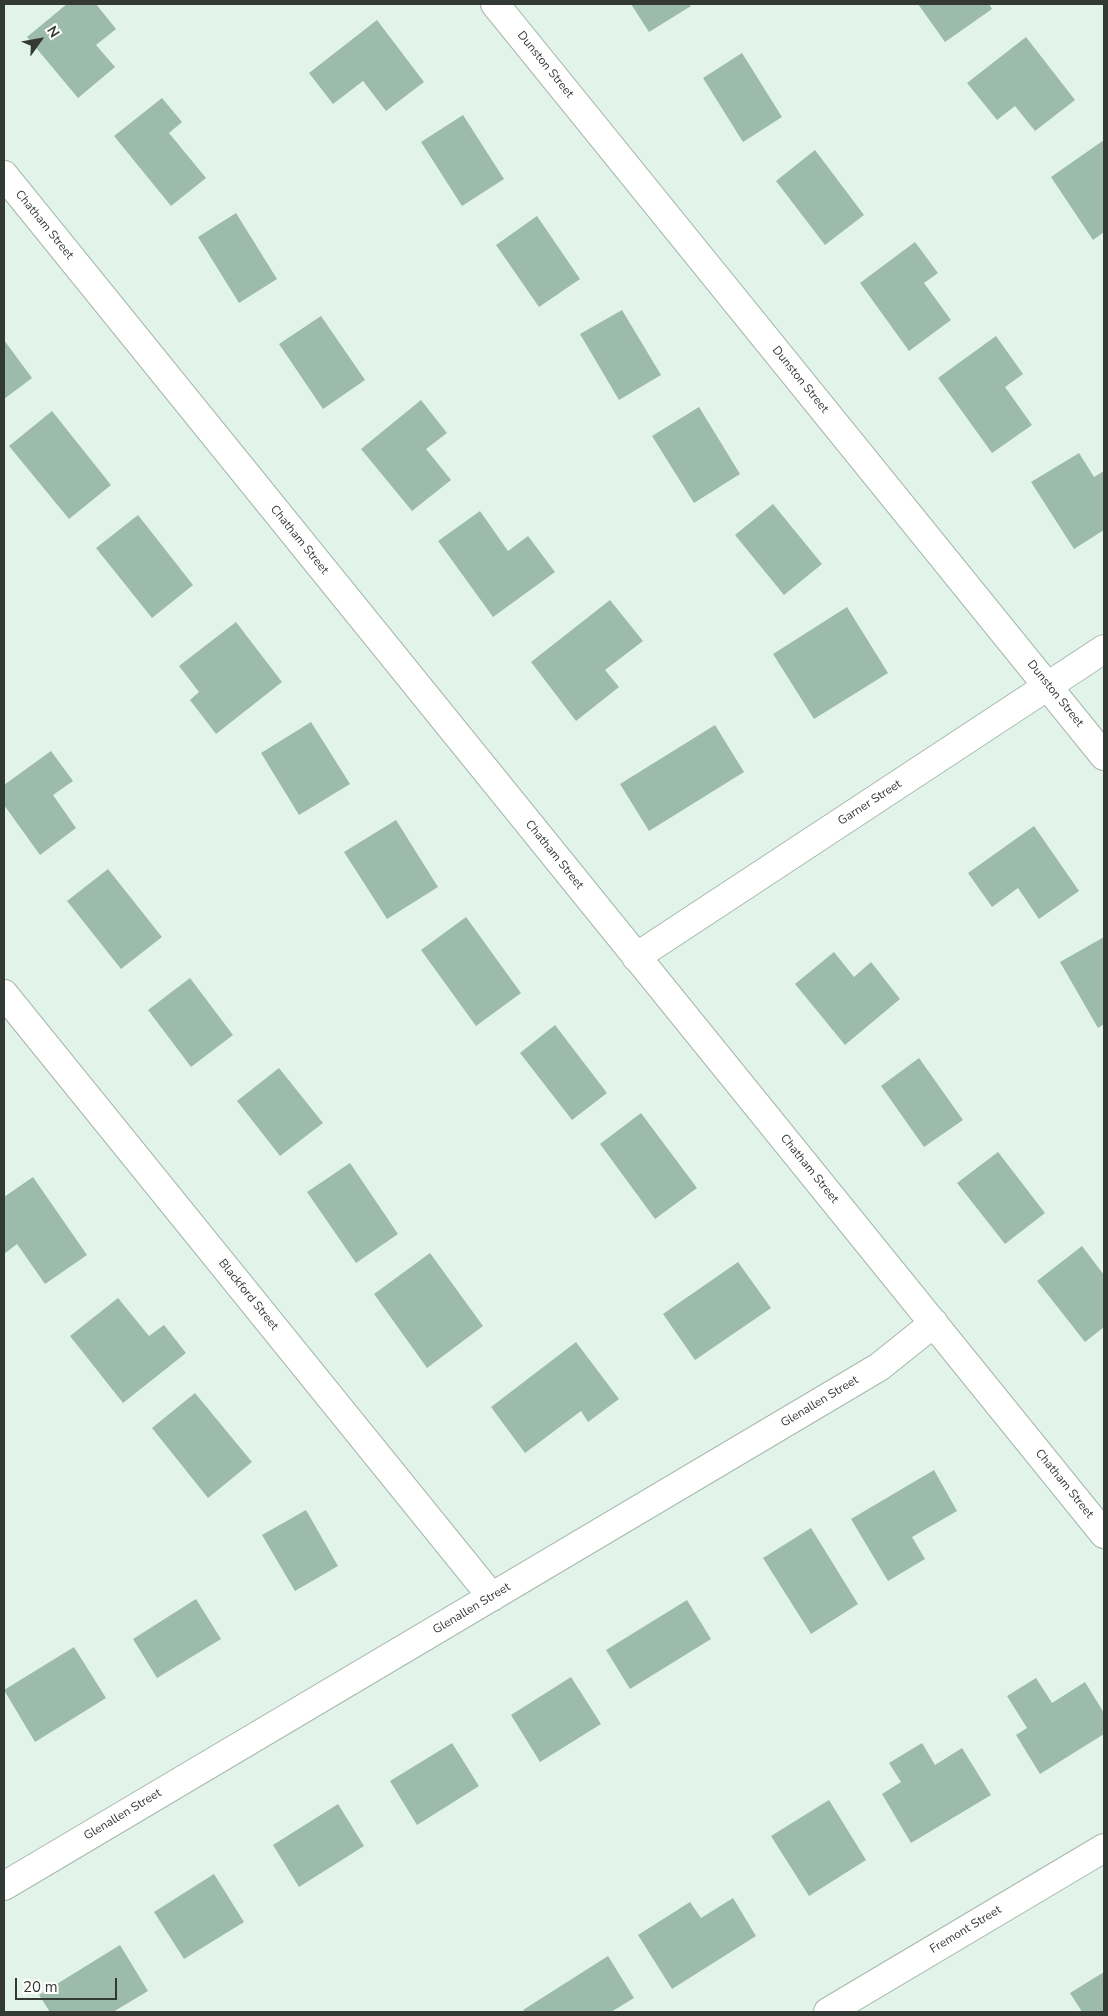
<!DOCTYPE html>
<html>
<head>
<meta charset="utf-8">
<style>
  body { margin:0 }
  #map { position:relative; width:1108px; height:2016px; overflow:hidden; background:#e2f4ea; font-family:"Nunito Sans",sans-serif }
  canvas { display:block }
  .frame { position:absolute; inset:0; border:5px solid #333a36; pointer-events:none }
  .north { position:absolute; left:15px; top:15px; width:50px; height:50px; -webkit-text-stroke:4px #fff; paint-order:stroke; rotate:58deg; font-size:14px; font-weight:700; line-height:20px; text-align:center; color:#333a36 }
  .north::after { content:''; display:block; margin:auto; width:18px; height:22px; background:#333a36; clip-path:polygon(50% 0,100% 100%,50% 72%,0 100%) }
  .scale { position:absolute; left:15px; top:1978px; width:102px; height:22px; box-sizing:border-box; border:2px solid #333a36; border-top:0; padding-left:6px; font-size:15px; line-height:18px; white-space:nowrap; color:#333a36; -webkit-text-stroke:4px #fff; paint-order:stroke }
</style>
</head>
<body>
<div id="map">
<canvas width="1108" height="2016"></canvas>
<div class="frame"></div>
<div class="north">N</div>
<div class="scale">20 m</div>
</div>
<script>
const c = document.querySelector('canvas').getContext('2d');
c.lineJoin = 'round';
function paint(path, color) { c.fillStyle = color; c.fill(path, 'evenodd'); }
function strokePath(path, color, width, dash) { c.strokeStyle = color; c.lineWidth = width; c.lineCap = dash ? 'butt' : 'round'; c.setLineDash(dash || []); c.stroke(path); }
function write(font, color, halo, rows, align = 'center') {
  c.font = font + ' "Nunito Sans",sans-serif'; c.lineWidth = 5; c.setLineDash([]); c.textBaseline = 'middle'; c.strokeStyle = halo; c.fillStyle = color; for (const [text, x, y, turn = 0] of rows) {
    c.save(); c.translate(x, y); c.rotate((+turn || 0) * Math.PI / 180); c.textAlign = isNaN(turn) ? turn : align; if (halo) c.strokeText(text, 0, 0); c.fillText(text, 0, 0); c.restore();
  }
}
paint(new Path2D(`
  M67,4H96L116,29L96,45L115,67L78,98L27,37Z
  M631,4H689L691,6L649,32Z
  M918,4H989L992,9L945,42Z
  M377,20L424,82L386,111L363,81L333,104L309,73Z
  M1026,37L1075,100L1035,131L1015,106L997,120L967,83Z
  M742,53L782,117L743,142L703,78Z
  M162,98L182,122L169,133L206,178L171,206L114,136Z
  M463,115L504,179L462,206L421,142Z
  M1104,140V232L1093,240L1051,177Z
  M815,150L864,215L825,245L776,181Z
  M236,213L277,279L239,303L198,237Z
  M537,216L580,279L539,307L496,245Z
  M915,242L938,273L924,283L951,320L909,351L860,283Z
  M622,310L661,375L619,400L580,334Z
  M321,316L365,380L323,409L279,344Z
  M996,336L1023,374L1005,387L1032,425L992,453L938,378Z
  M4,340L32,378L4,399Z
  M421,400L447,433L426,449L451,480L412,511L361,449Z
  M699,407L740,474L694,503L652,436Z
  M52,411L111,485L69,519L9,446Z
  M1079,453L1094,477L1104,471V530L1074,549L1031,482Z
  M773,504L822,564L784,595L735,535Z
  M480,511L508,551L528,536L555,572L493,617L438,541Z
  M138,515L193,585L152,618L96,548Z
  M610,600L643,641L605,670L619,687L576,721L531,662Z
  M847,607L888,673L814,719L773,654Z
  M236,622L282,682L216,734L190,700L199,692L179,666Z
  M311,722L350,784L299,815L261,753Z
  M715,725L744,772L649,831L620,784Z
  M51,751L73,781L53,795L76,828L40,855L4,805V785Z
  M396,820L438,887L387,919L344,852Z
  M1034,826L1079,891L1039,919L1018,888L992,907L968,873Z
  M108,869L162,937L121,969L67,901Z
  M466,917L521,993L476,1026L421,950Z
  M1104,937V1024L1098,1028L1060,962Z
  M834,952L854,977L871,962L900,999L845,1045L795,984Z
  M190,978L233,1035L191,1067L148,1010Z
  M555,1025L607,1093L572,1120L520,1053Z
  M919,1058L963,1120L924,1147L881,1086Z
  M279,1068L323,1123L280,1156L237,1101Z
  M641,1113L697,1188L655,1219L600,1144Z
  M998,1152L1045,1213L1005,1244L957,1183Z
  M350,1163L398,1234L356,1263L307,1192Z
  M33,1177L87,1255L45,1284L17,1244L4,1254V1197Z
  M1082,1246L1104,1275V1327L1085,1342L1037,1281Z
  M430,1253L483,1326L427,1368L374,1294Z
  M738,1262L771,1308L695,1360L663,1314Z
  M118,1298L149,1336L164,1325L186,1353L123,1403L70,1336Z
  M576,1342L619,1399L588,1422L581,1411L525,1453L491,1407Z
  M195,1393L252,1462L208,1498L152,1428Z
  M934,1470L957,1511L912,1537L925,1559L888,1581L851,1519Z
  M306,1510L338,1566L295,1591L262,1535Z
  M811,1528L858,1604L811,1634L763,1558Z
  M196,1599L221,1639L157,1678L133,1639Z
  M687,1600L711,1639L630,1689L606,1650Z
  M74,1647L106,1698L35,1742L4,1690Z
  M571,1677L601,1724L540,1762L511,1715Z
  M1036,1678L1052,1703L1085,1682L1104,1713V1734L1040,1774L1016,1735L1027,1728L1007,1696Z
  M452,1743L479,1786L417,1825L390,1781Z
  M922,1743L935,1765L962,1748L991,1795L911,1843L882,1794L901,1782L889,1763Z
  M829,1800L866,1860L809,1896L771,1836Z
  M338,1804L364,1846L299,1887L273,1845Z
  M214,1874L244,1922L184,1959L154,1912Z
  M733,1898L756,1936L672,1989L638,1935L690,1902L701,1918Z
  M120,1945L148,1991L113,2012H50L39,1995Z
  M608,1956L634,1998L611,2012H525L523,2010Z
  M1104,1972V2012H1082L1070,1993Z`), '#9cbbaa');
const minor = new Path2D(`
  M495,4L1104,756
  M4,175L1104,1534
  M636,957L1104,649
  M4,994L492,1597
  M4,1886L879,1367L934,1323
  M828,2012L1104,1848`);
strokePath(minor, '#a6b7ad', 30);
strokePath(minor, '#fff', 28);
write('12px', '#333a36', '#fff', [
  ["Dunston Street",545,65,51],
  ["Chatham Street",44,225,51],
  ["Dunston Street",800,380,51],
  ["Chatham Street",299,540,51],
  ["Dunston Street",1055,694,51],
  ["Garner Street",870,803,-33],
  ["Chatham Street",554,855,51],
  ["Chatham Street",809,1169,51],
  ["Blackford Street",248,1295,51],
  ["Glenallen Street",820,1402,-31],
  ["Chatham Street",1064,1484,51],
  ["Glenallen Street",472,1609,-31],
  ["Glenallen Street",123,1815,-31],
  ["Fremont Street",966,1930,-31]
]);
</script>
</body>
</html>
